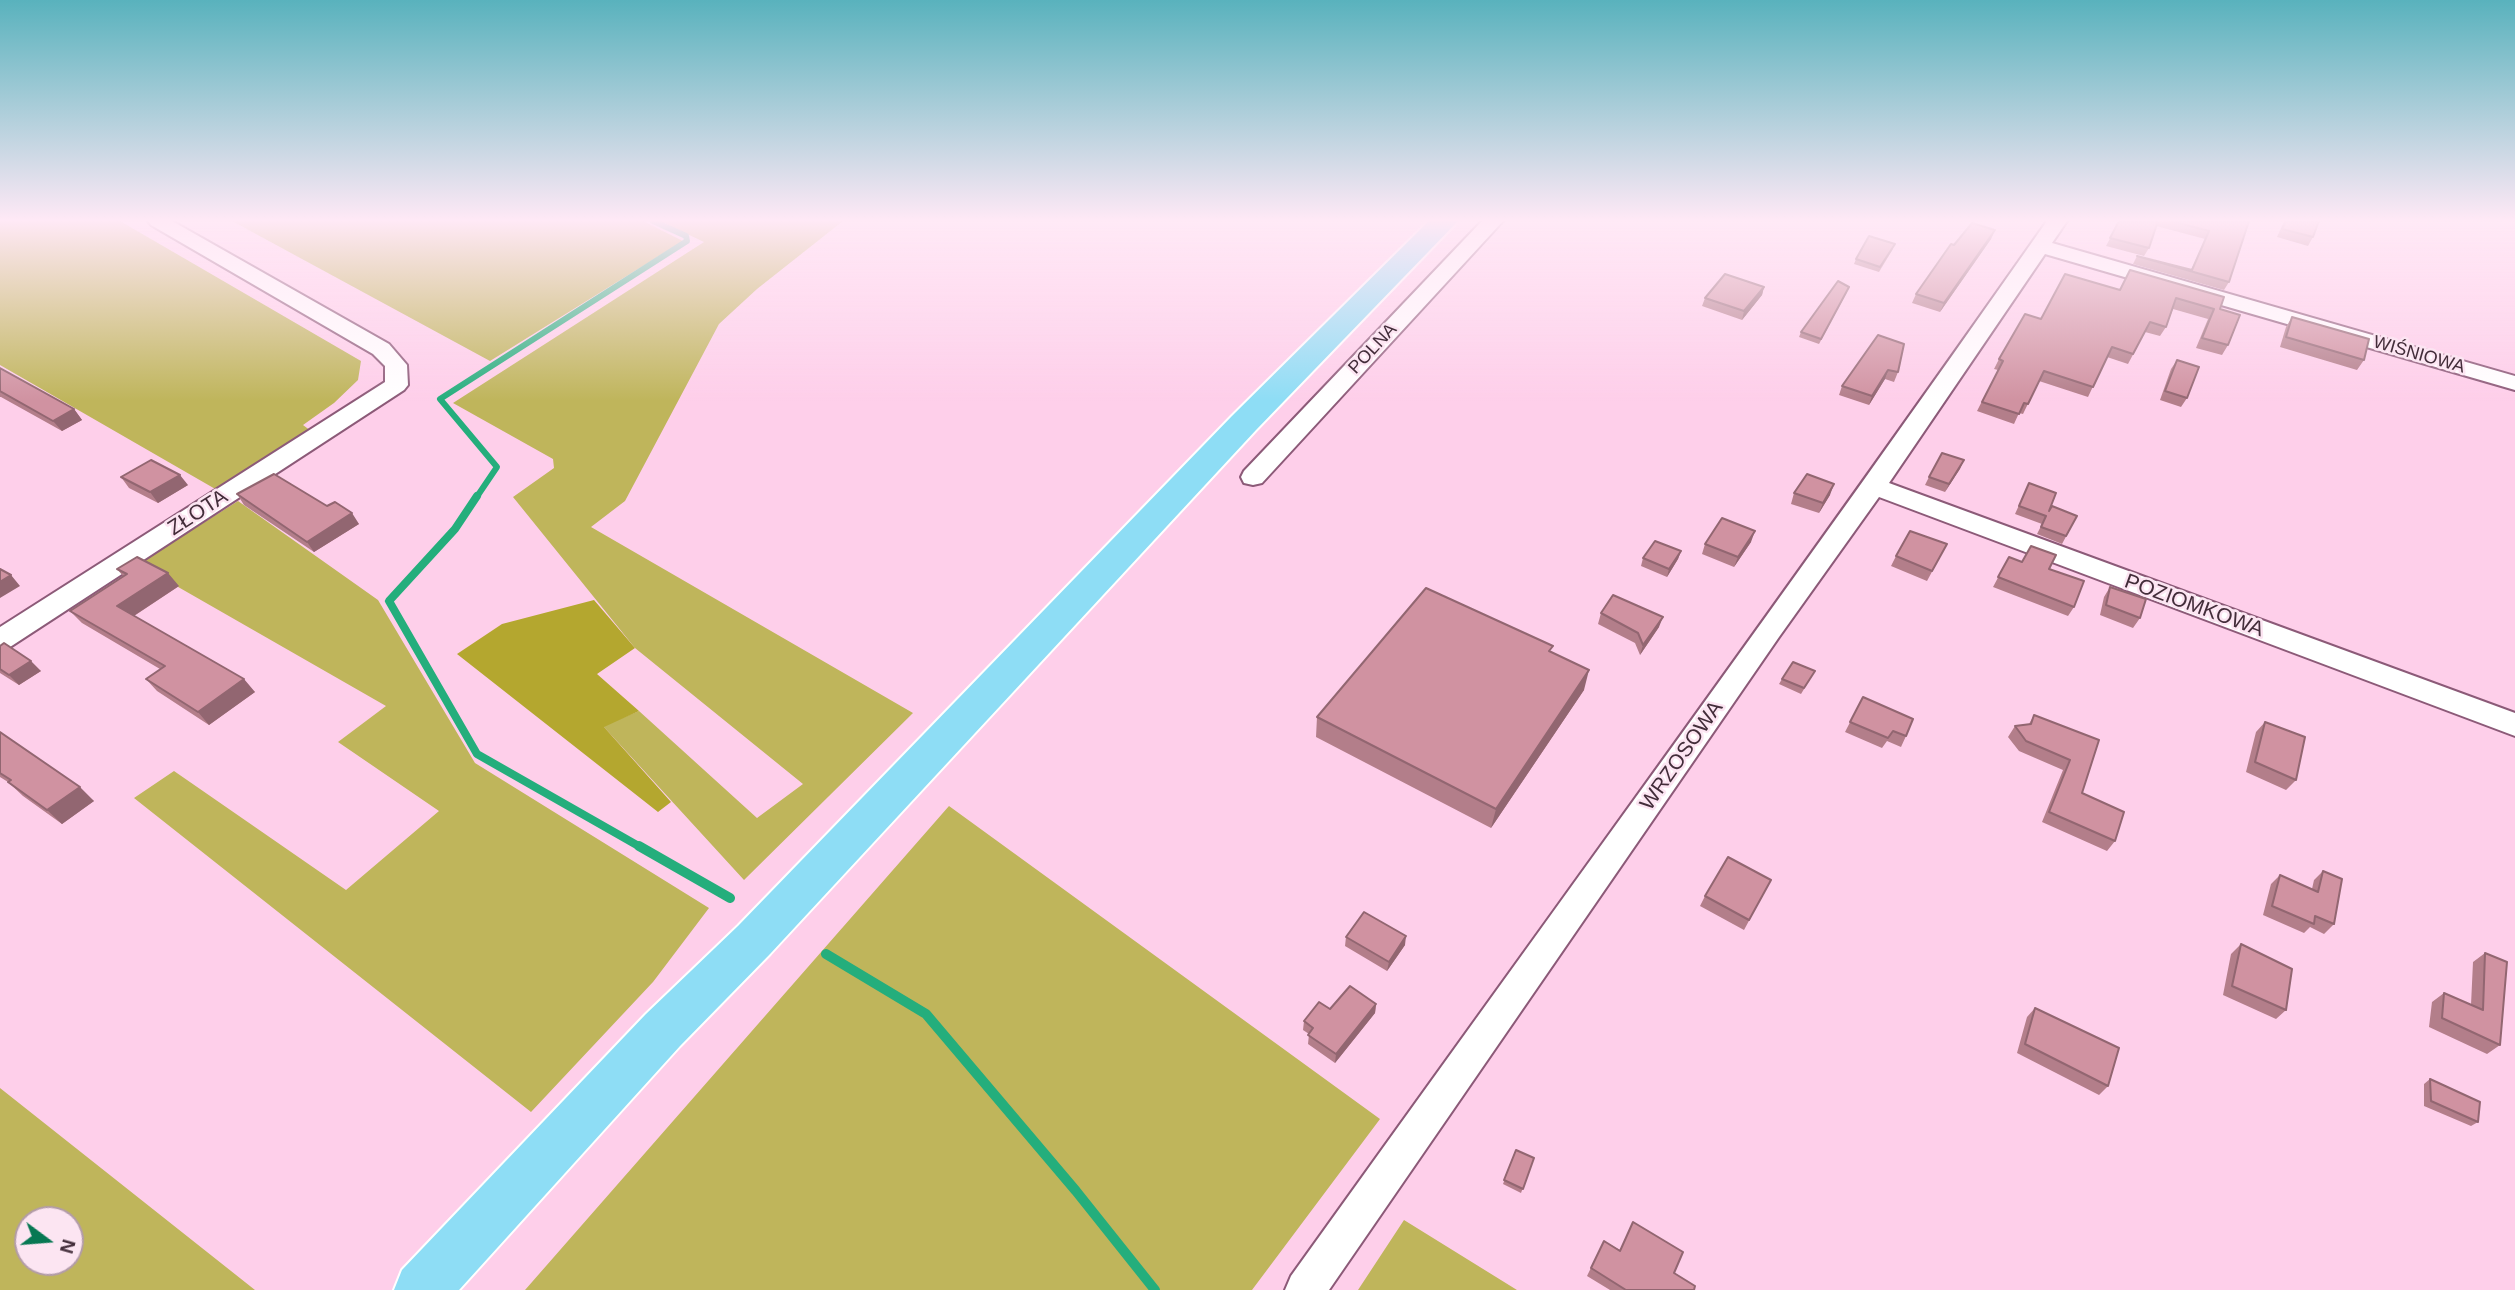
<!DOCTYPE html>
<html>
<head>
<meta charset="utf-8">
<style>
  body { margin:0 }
  #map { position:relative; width:2515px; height:1290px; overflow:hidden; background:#fecfea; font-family:Helvetica,sans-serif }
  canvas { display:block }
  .north { position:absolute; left:14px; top:1206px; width:70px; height:70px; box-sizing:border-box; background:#fce5f2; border:2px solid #b29ba8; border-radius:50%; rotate:106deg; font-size:19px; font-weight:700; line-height:28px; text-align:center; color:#432d3a }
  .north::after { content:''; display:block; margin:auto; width:24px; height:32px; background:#077853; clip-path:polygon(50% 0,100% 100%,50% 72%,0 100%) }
</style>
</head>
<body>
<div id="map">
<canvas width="2515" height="1290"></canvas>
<div class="north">N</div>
</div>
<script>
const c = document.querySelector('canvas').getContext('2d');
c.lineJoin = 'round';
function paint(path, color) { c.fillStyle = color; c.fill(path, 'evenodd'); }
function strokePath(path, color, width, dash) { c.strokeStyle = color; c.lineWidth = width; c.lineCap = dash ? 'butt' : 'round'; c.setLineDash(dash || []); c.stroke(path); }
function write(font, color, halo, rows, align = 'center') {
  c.font = font + ' Helvetica,sans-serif'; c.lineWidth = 5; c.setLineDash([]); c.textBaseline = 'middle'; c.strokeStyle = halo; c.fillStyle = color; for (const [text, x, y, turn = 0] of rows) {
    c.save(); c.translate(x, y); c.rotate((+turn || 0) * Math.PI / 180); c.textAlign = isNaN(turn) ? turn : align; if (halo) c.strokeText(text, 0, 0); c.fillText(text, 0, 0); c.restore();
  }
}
paint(new Path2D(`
  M0,221H120L361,361L358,380L334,403L303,425L311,431L217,490L0,365Z
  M232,221H643L683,241L490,361Z
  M660,221H843L757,289L719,324L625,501L591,527L913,713L744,880L603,726L639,711L757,818L803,784L635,648L513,497L554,468L553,459L453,403L704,242Z
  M238,501L378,600L475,763L709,908L653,982L531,1112L134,798L174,771L346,890L439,811L338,742L386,706L138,564Z
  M949,806L1380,1119L1252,1290H525Z
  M0,1088L255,1290H0ZM28,1220H70V1262H28Z
  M1404,1220L1517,1290H1358Z`), '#bfb55b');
paint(new Path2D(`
  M594,600L635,648L597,674L639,711L604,727L671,802L658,812L457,654L502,624Z`), '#b4a72f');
strokePath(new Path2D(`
  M476,498L497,467L440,399L687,241L686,236L653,221`), '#24ae7c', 6);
strokePath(new Path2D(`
  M477,496L455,529L389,601L477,754L642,848`), '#24ae7c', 8);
strokePath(new Path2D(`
  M639,846L730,898
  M826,954L926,1014L1076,1191L1155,1290`), '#24ae7c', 10);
const minor = new Path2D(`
  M148,221H172L389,344L407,365L408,385L404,390L10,647L0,650V627L385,382V366L373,354L151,225Z
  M1482,221H1503L1262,483L1253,485L1244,483L1241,477L1244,471Z
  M2047,221H2067L2052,243L2515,376V390L2045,254L1889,483L2515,713V736L1879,497L1779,637L1329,1290H1285L1291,1276C1543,924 1799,575 2047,221Z`);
const primary = new Path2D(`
  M1429,221H1458L1256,430L770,954L680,1046L459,1290H394L402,1270L646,1014L738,926L1232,416Z`);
strokePath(minor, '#8c5a78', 4);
strokePath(primary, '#fff', 4);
paint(minor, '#fff');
paint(primary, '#8eddf5');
paint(new Path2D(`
  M2119,221H2249L2229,282L2224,290L2133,264L2137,256L2191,270L2205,239L2156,226L2149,248L2144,256L2106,246Z
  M2284,221H2319L2313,237L2308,246L2277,237Z
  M1995,230L1991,239L1940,312L1912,303L1916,294L1954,245Z
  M1893,249L1879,272L1854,264L1856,259Z
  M2130,270L2220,309L2228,345L2222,355L2196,348L2208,319L2173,309L2166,327L2160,336L2145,332L2128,364L2107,357L2088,397L2039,381L2023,414L2019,413L2014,424L1977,411L1998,370L1994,369L1999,359L2041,319L2120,290Z
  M1764,287L1762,295L1742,320L1702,306L1705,298Z
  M1847,292L1819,344L1799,337L1801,332Z
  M2292,317L2364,360L2357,370L2280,347L2286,327Z
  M1878,335L1898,372L1894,382L1885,379L1869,405L1839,395L1842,386Z
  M2177,360L2187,398L2181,407L2160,400L2171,369Z
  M0,368L74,409L82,420L62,431L1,397H0Z
  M1964,460L1945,492L1925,485L1929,477Z
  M121,477L188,485L158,503L129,488Z
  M2029,483L2049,511L2077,516L2062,544L2037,534L2042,524L2015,514Z
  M1794,493L1830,495L1819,513L1791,504Z
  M237,494L327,506L359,524L314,552L244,505Z
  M1751,542L1734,567L1702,554L1705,544Z
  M1947,544L1927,581L1891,566L1896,556Z
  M1681,551L1678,559L1667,577L1641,566L1643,558Z
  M2009,557L2022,562L2049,569L2074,607L2068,616L1993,587Z
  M117,569L179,586L134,616L255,692L209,725L157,691L146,679L160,669L82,623L70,611L123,576Z
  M2110,587L2140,618L2133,628L2100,615L2104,597Z
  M1601,613L1659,627L1640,655L1635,643L1598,624Z
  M0,646L41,671L19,685L0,673Z
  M1552,652L1584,690L1491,828L1316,737L1317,717Z
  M1812,676L1801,694L1779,684L1782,679Z
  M1863,697L1906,736L1901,747L1887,741L1882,748L1845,732Z
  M2034,715L2099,740L2082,793L2115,841L2107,851L2042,822L2063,770L2019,751L2008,737L2015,726L2029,724Z
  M2265,722L2296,780L2286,790L2246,772L2256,732Z
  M0,732L94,801L62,824L23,796L8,782L0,777Z
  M2323,871L2334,924L2324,934L2310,927L2304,933L2263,915L2271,884L2280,875L2312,889L2314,880Z
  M1771,880L1744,930L1700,906L1705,896Z
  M1346,937L1405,945L1387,971L1345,946Z
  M2241,944L2286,1010L2276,1019L2223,995L2231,954Z
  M2485,953L2500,1045L2487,1054L2429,1027L2432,1002L2444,993L2471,1005L2473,962Z
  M1376,1004L1375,1013L1335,1063L1308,1044L1309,1034L1303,1030L1304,1021L1330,1009Z
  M2035,1008L2108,1086L2099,1095L2017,1053L2027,1017Z
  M2430,1079L2478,1122L2471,1126L2424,1106V1084Z
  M1516,1150L1534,1158L1521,1193L1503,1184Z
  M1633,1222L1674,1273L1694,1290H1610L1587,1276L1604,1241L1620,1250Z`), '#b37e8a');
paint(new Path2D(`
  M1995,230L1991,239L1940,312L1944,303Z
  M1764,287L1762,295L1742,320L1744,311Z
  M1888,370L1885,379L1869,405L1872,396Z
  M74,409L82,420L62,431L53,421Z
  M1964,460L1960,469L1945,492L1949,484Z
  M180,475L188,485L158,503L150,492Z
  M1834,484L1830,495L1819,513L1823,503Z
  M352,513L359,524L314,552L307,542Z
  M1755,531L1751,542L1734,567L1738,557Z
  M1681,551L1678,559L1667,577L1669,569Z
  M168,573L179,586L129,619L117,606Z
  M11,575L20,586L0,598V582Z
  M1663,617L1659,627L1640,655L1643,645Z
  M31,661L41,671L19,685L9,675Z
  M1589,670L1584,690L1491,828L1496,809Z
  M244,679L255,692L209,725L198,712Z
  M80,787L94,801L62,824L47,810Z
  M1406,936L1405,945L1387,971L1389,962Z
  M1376,1004L1375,1013L1335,1063L1336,1054Z`), '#926671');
const building = new Path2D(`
  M2119,221H2158L2149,248L2110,238Z
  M2171,221H2249L2229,282L2137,256L2192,270L2209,231Z
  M2286,221H2319L2313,237L2282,229Z
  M1972,223L1995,230L1944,303L1916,294L1951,244L1954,245Z
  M1869,236L1895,244L1880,267L1856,259Z
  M2130,270L2224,297L2220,309L2240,315L2228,345L2202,338L2214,309L2176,298L2166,327L2150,322L2133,354L2112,347L2093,387L2044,371L2028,404L2024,403L2019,414L1982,402L2003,361L1999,359L2025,314L2041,319L2065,274L2120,290Z
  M1725,274L1764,287L1744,311L1705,298Z
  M1838,281L1849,287L1821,339L1801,332Z
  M2292,317L2369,339L2364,360L2286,337Z
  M1878,335L1904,344L1898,372L1888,370L1872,396L1842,386Z
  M2177,360L2199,367L2187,398L2165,391Z
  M0,368L74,409L53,421L0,391Z
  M1942,453L1964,460L1949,484L1929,477Z
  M151,460L180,475L150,492L121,477Z
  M274,474L327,506L335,502L352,513L307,542L237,494Z
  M1807,474L1834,484L1823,503L1794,493Z
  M2029,483L2056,493L2049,511L2052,506L2077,516L2066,536L2041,527L2046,516L2019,506Z
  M1722,518L1755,531L1738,557L1705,544Z
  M1910,531L1947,544L1932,571L1896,556Z
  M1655,541L1681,551L1669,569L1643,558Z
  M2031,546L2056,555L2049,569L2084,581L2074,607L1998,577L2009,557L2022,562Z
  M137,557L168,573L117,606L244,679L198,712L146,679L165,666L70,611L127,574L117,569Z
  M0,569L11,575L0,582Z
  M2110,587L2146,599L2140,618L2106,605Z
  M1426,588L1553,646L1549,651L1589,670L1496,809L1317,717Z
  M1613,595L1663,617L1643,645L1638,633L1601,613Z
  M4,643L31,661L9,675L0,669V646Z
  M1793,662L1815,671L1804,688L1782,679Z
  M1863,697L1913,719L1906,736L1893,731L1888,738L1850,722Z
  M2034,715L2099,740L2082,793L2124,812L2115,841L2049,812L2070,760L2026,741L2015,726L2031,724Z
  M2265,722L2305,737L2296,780L2255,762Z
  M0,732L80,787L47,810L8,782L11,780L0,773Z
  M1728,857L1771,880L1749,920L1705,896Z
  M2323,871L2342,879L2334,924L2315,916L2314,924L2272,906L2280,875L2318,892Z
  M1364,912L1406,936L1389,962L1346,937Z
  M2241,944L2292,969L2286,1010L2232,986Z
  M2485,953L2507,962L2500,1045L2442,1018L2444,993L2483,1010Z
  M1350,986L1376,1004L1336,1054L1308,1035L1313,1028L1304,1021L1319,1002L1330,1009Z
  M2035,1008L2119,1048L2108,1086L2025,1044Z
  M2430,1079L2480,1102L2478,1122L2431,1101Z
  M1516,1150L1534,1158L1523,1189L1504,1180Z
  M1633,1222L1683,1252L1674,1273L1695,1286L1694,1290H1626L1591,1268L1604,1241L1620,1251Z`);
paint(building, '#d092a1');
strokePath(building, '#926671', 2);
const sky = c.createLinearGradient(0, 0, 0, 401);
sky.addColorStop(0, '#59b2bd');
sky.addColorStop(0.55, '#ffe9f6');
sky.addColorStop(1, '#ffe9f600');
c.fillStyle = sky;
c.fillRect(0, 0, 2515, 401);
write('18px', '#432d3a', '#fce5f2', [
  ["POLNA",1373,349,-47],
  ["WIŚNIOWA",2419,355,16]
]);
write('21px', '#432d3a', '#fce5f2', [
  ["ZŁOTA",198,513,-33],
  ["POZIOMKOWA",2194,606,20],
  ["WRZOSOWA",1682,756,-55]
]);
</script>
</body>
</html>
